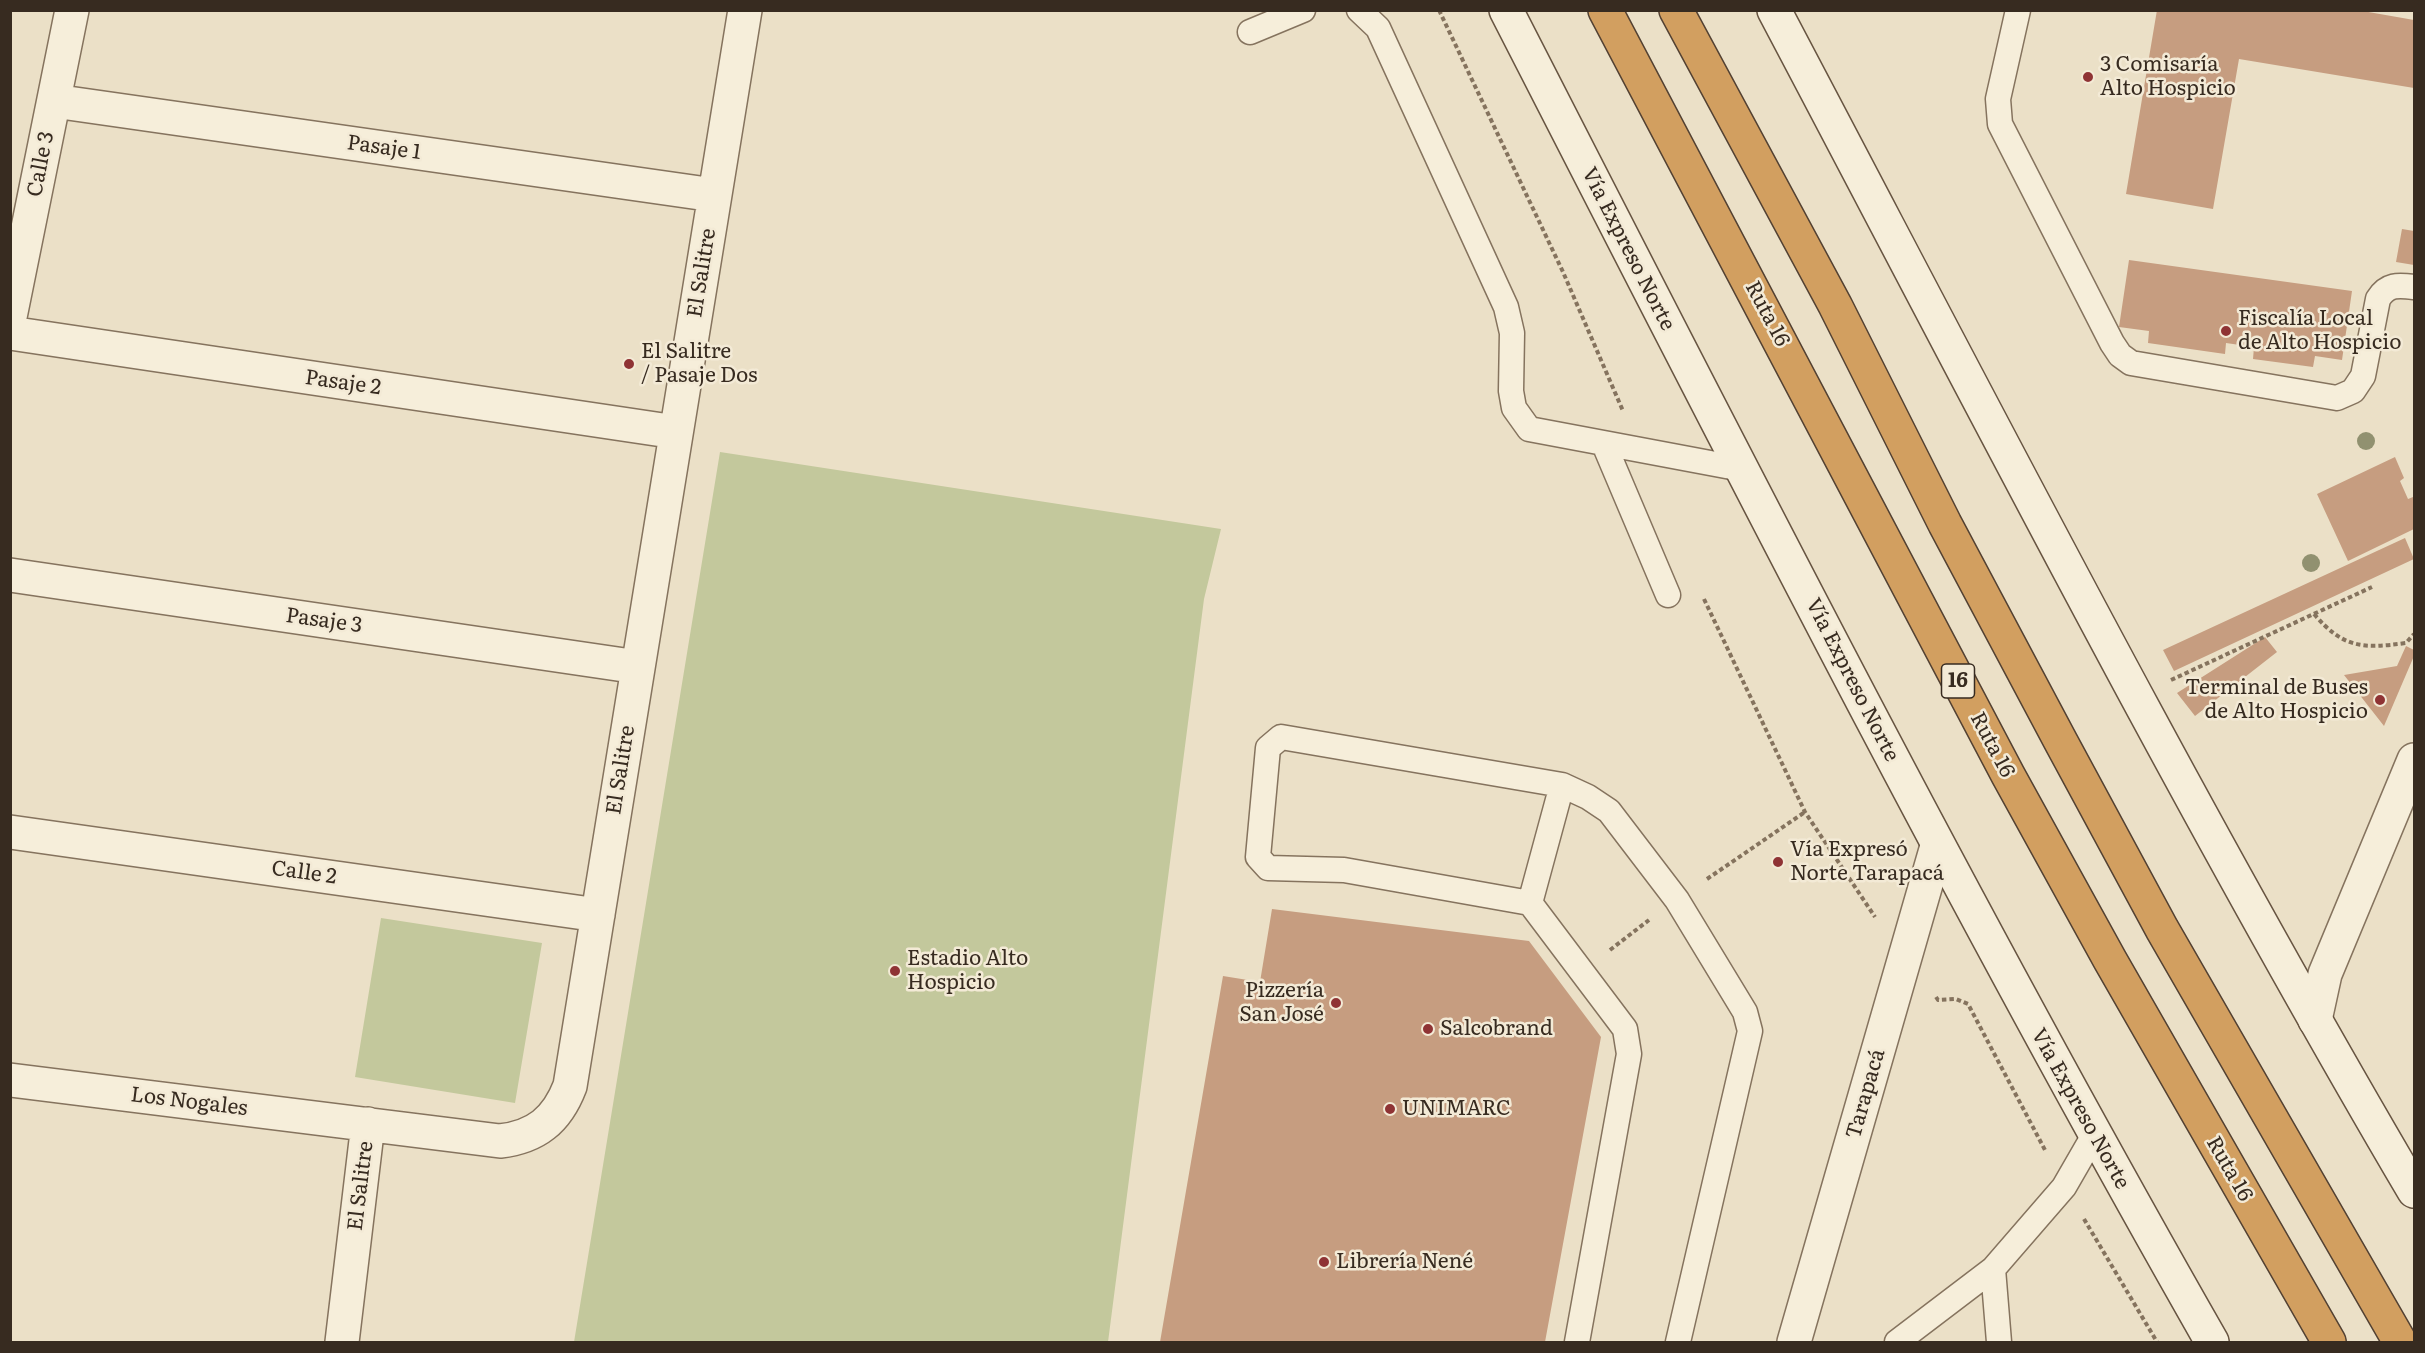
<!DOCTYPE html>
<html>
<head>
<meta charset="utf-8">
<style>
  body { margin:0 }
  #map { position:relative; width:2425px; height:1353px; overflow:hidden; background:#ebe0c7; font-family:Literata,serif }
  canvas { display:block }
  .frame { position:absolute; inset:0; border:12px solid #372b20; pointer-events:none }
</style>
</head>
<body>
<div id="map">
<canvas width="2425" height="1353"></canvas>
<div class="frame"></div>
</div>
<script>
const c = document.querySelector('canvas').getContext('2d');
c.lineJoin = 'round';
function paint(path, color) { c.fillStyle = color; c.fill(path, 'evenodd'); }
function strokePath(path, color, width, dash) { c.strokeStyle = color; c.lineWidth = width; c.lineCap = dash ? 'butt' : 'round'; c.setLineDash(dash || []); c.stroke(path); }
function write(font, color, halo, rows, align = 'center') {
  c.font = font + ' Literata,serif'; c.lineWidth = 5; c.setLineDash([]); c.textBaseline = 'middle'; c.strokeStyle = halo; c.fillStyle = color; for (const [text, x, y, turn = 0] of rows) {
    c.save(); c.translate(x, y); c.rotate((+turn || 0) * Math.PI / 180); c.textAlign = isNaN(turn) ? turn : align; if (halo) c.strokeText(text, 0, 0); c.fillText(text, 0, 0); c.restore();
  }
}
paint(new Path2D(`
  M720,452L1221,529L1204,599L1108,1342H574Z
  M381,918L542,943L515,1103L355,1077Z`), '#c3c89c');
paint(new Path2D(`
  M2157,10H2357L2414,20V88L2239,59L2213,209L2126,194Z
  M2402,229L2414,231V265L2396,262Z
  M2129,260L2352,291L2342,360L2315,356L2313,367L2253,359L2254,347L2226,343L2225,354L2148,343L2149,331L2119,327Z
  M2395,457L2404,478L2400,481L2408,499L2413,497L2414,500V529L2348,561L2317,494Z
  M2405,538L2414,559L2174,671L2163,650Z
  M2265,637L2277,652L2195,716L2177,693Z
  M2406,646L2414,650V656L2384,726L2344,675L2397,666Z
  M1272,909L1529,941L1601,1037L1545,1342H1160L1223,976L1260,982Z`), '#c69d80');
const lane = new Path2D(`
  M1359,10L1378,28L1506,307L1512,333L1511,391L1514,408L1529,429L1742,469
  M2018,10L1998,99L2000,124L2112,343L2120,355L2131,363L2337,398L2353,391L2363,376L2378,299C2387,284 2398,285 2414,287
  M1250,32L1303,10
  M1604,444L1668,595
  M1530,903L1562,785
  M1577,1342L1629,1054L1625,1029L1530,903L1344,870L1268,868L1258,857L1268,748L1281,737L1562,785L1588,797L1609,811L1677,900L1745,1012L1750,1031L1678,1342
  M1897,1342L1993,1269
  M1999,1342L1993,1269L2064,1187L2094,1135`);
const street = new Path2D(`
  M54,101L714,195
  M10,317L72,10
  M10,333L676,432
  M10,575L638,667
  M10,832L598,915
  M2315,1020L2325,974L2414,760
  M10,1080L500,1141C536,1137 557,1120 570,1086L745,10
  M342,1342L368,1124
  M1794,1342L1937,846`);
const secondary = new Path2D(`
  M1506,10C1735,457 1963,906 2212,1342
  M1774,10C1983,406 2187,805 2414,1191`);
const highway = new Path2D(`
  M1605,10L2008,775L2110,960L2329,1342
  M1676,10L1835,305L1945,524L2061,742L2162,929L2400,1342`);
strokePath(lane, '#85735e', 27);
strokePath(street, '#85735e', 36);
strokePath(secondary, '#675441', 36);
strokePath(highway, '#534132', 36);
strokePath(new Path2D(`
  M1439,10L1563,272L1623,411
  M1704,599L1805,812L1875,917
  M2314,614C2343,648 2362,649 2406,643L2414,634
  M2171,680L2372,587
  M1707,879L1805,812
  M1610,950L1649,920
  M1936,997L1938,1000L1956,999L1968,1004L2045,1150
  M2084,1219L2157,1342`), '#85735e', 4, [4.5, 3]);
strokePath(lane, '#f6eeda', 24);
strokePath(street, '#f6eeda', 33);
strokePath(secondary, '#f6eeda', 33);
strokePath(highway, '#d29f60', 33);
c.fillStyle = '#919170';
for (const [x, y] of [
  [2366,441],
  [2311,563]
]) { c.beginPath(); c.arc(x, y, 9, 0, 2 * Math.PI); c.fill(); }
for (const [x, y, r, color] of [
  [2088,77,6,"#8f3334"],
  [2226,331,6,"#8f3334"],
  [629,364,6,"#8f3334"],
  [2380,700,6,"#8f3334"],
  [1778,862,6,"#8f3334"],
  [895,971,6,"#8f3334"],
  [1336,1003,6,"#8f3334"],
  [1428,1029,6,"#8f3334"],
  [1390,1109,6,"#8f3334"],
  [1324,1262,6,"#8f3334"]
]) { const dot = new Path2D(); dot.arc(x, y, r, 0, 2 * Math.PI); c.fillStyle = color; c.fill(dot); strokePath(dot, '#f3ead6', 2); }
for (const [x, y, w] of [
  [1958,681,33]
]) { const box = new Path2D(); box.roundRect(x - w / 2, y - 17, w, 34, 4.5); c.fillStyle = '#f3ead6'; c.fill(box); strokePath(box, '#372b20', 1.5); }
write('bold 20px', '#372b20', null, [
  ["16",1958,681]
]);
write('21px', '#372b20', '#f3ead6', [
  ["3 Comisaría",2100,65],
  ["Alto Hospicio",2100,89],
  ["Fiscalía Local",2238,319],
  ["de Alto Hospicio",2238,343],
  ["El Salitre",641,352],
  ["/ Pasaje Dos",641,376],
  ["Terminal de Buses",2368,688,"right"],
  ["de Alto Hospicio",2368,712,"right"],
  ["Vía Expresó",1790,850],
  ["Norte Tarapacá",1790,874],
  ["Estadio Alto",907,959],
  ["Hospicio",907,983],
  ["Pizzería",1324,991,"right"],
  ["San José",1324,1015,"right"],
  ["Salcobrand",1440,1029],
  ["UNIMARC",1402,1109],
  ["Librería Nené",1336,1262]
], 'left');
write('21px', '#372b20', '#f3ead6', [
  ["Pasaje 1",384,148,8],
  ["Calle 3",41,164,-79],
  ["Vía Expreso Norte",1628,249,63],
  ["El Salitre",702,273,-81],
  ["Ruta 16",1767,314,62],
  ["Pasaje 2",343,383,8],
  ["Pasaje 3",324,621,8],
  ["Vía Expreso Norte",1852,680,63],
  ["Ruta 16",1992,745,62],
  ["El Salitre",621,770,-81],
  ["Calle 2",304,873,8],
  ["Tarapacá",1866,1094,-74],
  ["Los Nogales",189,1102,7],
  ["Vía Expreso Norte",2080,1109,61],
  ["Ruta 16",2229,1169,60],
  ["El Salitre",361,1186,-83]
]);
</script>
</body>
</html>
